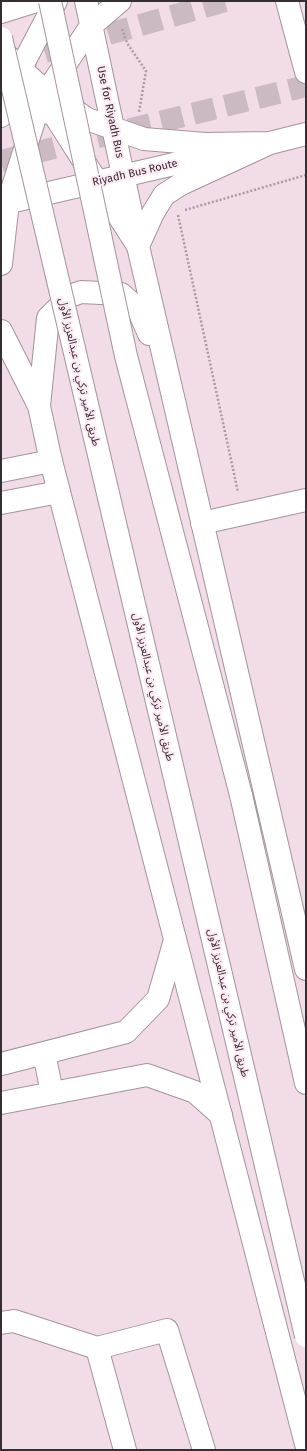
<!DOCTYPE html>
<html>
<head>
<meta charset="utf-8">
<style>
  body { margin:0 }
  #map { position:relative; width:307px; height:1451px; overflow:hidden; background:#f1dce7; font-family:"Fira Sans",sans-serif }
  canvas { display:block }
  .frame { position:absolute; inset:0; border:2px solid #352e32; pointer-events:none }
</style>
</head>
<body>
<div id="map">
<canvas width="307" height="1451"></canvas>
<div class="frame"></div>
</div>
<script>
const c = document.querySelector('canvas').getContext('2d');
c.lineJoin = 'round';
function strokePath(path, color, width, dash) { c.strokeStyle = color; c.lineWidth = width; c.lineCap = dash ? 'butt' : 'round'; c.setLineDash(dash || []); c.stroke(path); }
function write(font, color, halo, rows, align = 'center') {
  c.font = font + ' "Fira Sans","Noto Sans Arabic",sans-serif'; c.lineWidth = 4; c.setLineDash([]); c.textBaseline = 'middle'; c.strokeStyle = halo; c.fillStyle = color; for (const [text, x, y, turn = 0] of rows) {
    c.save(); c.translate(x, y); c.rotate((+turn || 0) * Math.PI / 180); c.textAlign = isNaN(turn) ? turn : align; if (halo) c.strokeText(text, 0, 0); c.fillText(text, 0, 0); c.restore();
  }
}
strokePath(new Path2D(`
  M13,61L225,1
  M1,161L306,86`), '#cbb9c3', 22, [22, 11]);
const minor = new Path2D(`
  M1,471L51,461
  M1,503L59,492
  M202,523L306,500
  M44,1053L52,1093
  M1,1064L126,1032L158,999L175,940
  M1,1103L147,1075L195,1092L221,1115
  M1,1323L14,1321L97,1348L167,1330L204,1450
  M97,1348L125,1450`);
const major = new Path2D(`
  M86,1L135,231
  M287,1L306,72
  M1,12L36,1
  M1,50L36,83L87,119L144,139L205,144L270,143
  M1,85L12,90L55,116L138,246L306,969
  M1,116L21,68L56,1
  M1,204L226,152
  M138,246L153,213L164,195L181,184L270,143L306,134
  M1,264L8,202L40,102L91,26L120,1
  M1,331L39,406L51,461L306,1444
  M39,406L48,318L70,296L81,292L121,294L138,309L149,334
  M241,795L306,1083`);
strokePath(minor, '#a6939d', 24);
strokePath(major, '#a6939d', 24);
strokePath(new Path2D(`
  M122,29L127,43L146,71L139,112
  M185,210L306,175
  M178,215L238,492`), '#aa9aa3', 2.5, [2, 2]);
strokePath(minor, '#fff', 22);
strokePath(major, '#fff', 22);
const majorBridge = new Path2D(`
  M50,1L126,356L241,795
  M1,38L306,1336`);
strokePath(majorBridge, '#a6939d', 24, []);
strokePath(majorBridge, '#fff', 22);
write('11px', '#352e32', '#fee9f4', [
  ["Use for Riyadh Bus",110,112,78],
  ["Riyadh Bus Route",135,173,-13],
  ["طريق الأمير تركي بن عبدالعزيز الأول",79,372,77],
  ["طريق الأمير تركي بن عبدالعزيز الأول",153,687,77],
  ["طريق الأمير تركي بن عبدالعزيز الأول",228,1003,77]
]);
</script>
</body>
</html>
